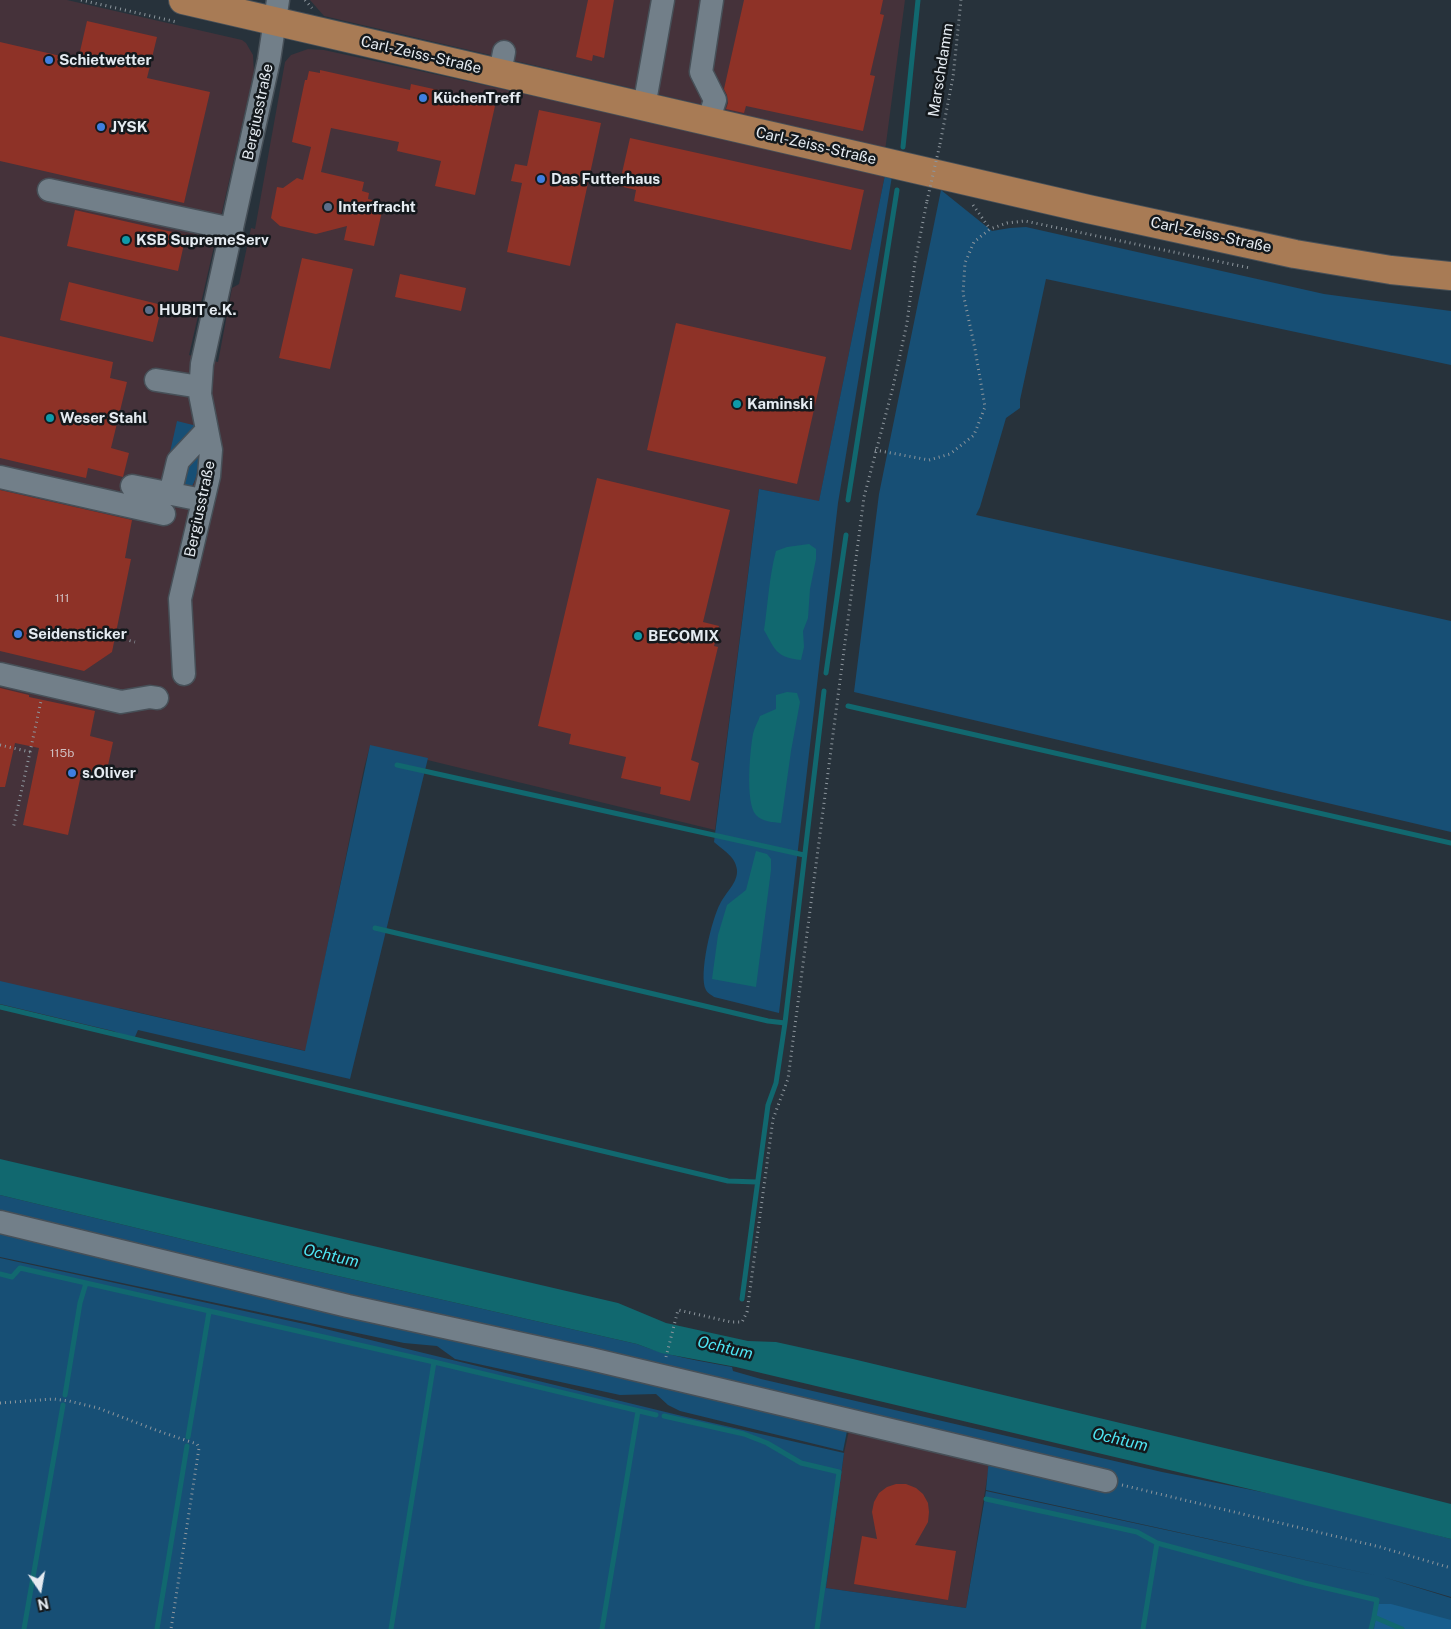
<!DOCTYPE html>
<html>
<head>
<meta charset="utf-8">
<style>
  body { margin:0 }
  #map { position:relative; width:1451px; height:1629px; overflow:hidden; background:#27323b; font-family:"Public Sans",sans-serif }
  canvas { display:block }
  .north { position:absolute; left:15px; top:1564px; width:50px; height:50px; -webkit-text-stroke:4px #14191d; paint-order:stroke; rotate:168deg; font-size:14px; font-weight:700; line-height:20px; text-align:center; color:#e5ebf1 }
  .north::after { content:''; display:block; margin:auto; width:18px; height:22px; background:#e5ebf1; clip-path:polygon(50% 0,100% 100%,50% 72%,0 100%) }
</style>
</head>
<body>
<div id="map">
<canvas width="1451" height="1629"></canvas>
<div class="north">N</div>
</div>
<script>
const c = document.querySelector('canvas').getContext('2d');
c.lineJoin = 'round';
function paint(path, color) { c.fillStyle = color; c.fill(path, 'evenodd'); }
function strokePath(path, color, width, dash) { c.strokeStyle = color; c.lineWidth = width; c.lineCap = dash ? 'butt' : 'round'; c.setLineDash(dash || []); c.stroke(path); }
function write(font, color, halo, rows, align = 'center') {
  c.font = font + ' "Public Sans",sans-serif'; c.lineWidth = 5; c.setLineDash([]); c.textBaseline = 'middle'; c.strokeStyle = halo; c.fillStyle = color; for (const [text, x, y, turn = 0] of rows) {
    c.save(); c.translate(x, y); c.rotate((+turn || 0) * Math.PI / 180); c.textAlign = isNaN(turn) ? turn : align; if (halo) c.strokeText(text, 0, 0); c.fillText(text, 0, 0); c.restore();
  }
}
paint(new Path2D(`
  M0,0H67L242,40L246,43L253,55L254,73L189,355L218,362L232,288L239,284L251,228L255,229L285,62L291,55L308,49L324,50L694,131L885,175L819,502L759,489L715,830L370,746L364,768L306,1051L119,1008L113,1031L0,1004Z
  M310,0H905L885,151L699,104L324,16Z
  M850,1426L990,1460L966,1608L826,1588L844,1453Z`), '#45323a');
paint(new Path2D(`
  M885,175L892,176L838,503L779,1013L714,997C712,995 707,993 706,990C698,976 712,918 720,904C725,893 738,883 737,870C736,857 723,850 714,842L759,489L819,501Z
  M941,190L992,231L1010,228L1026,227L1324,294L1451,311V365L1046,279L1020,400V408L1006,418L980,507L976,515L1451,621V832L854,692L879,494Z
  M177,421L197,426L168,461Z
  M197,446C200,460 199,475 191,488L176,489Z
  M370,745L428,758L350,1079L138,1030L134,1039L113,1031L0,1004V981L305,1051Z
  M0,1195L294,1266L637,1344C668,1356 699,1361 732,1367L733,1371L761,1379L1162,1472L1317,1503L1451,1539V1597L1383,1577L986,1490L990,1448L850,1416L843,1451L680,1411L668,1405L656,1394L620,1395L455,1359L437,1346L404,1343L0,1257Z
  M0,1258L309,1325L682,1416L844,1453L826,1588L966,1608L986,1491L1383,1577L1451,1598V1629H0Z`), '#174f75');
paint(new Path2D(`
  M1378,1604H1391L1451,1620V1629H1374Z`), '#185e8e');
paint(new Path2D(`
  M809,544L816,549V559L810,589L808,618L803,631L804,647L801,660C776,657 776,651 764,630C768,604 769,577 776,551L787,547Z
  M787,692L797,693L800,702L791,751L781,823C773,822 762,822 756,815C745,803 750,750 753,734C754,728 758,722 760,716L776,709V695Z
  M756,851L767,854L771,859V870L756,987L712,979L718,935L727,905L746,890Z
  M0,1159L618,1303L666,1323L748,1341L776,1342L853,1359L1329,1473L1451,1504V1539L1283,1497L736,1367L661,1353L637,1344L294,1266L0,1195Z`), '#11686f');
strokePath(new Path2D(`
  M903,147L918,0
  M848,500L897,190
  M826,673L846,535
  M848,706L1451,843
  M397,765L804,855
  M375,928L768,1021L785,1023
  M0,1007L728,1181L757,1182
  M0,1274L12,1277L20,1268L434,1362L656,1415
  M742,1299L768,1105L776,1083L785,1023L824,691
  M65,1395L80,1303L86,1283
  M664,1416L744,1434L767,1443L801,1463L839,1472L817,1629
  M188,1437L209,1312
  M986,1499L1137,1532L1157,1543L1305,1583L1377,1600L1374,1617L1402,1629
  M24,1629L63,1405
  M157,1629L187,1446
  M391,1629L434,1362
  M602,1629L638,1411
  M1143,1629L1157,1543
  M1371,1629L1374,1617`), '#11686f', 5);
paint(new Path2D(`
  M588,0H614L604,58L593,55L592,61L576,57Z
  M744,0H883L880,14L884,15L870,75L875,76L863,131L746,106L744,113L726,109L728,103L727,95L724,89Z
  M87,21L157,37L147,78L210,92L184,203L0,161V42L78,60Z
  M320,70L410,90L411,84L456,94L455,97L495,106L475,195L435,186L441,161L397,151L399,142L331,128L321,172L364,182L362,191L369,193L368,199L384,203L374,246L344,240L347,226L316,234L280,226L271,218L277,187L283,188L297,178L303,180L311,147L292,142L305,80H307L309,71L320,73Z
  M539,110L601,123L570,266L507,252L522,183L511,181L515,164L527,166Z
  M630,138L864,190L851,250L634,201L636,190L619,186Z
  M75,210L186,235L178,271L67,246Z
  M302,258L353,269L330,369L279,358Z
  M400,274L466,288L461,311L395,297Z
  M69,282L162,305L153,342L60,320Z
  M676,323L826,357L797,484L647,450Z
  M0,336L113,362L110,378L127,382L111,448L129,453L123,477L88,468L86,478L0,458Z
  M597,478L730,510L703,622L719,626L714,646L718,647L691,760L699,763L690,801L660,794L661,787L621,778L626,757L569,744L571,734L538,726Z
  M0,490L132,520L125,558L131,559L112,652L84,671L0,651Z
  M0,688L29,695V697L95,711L90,736L113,742L106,775L82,770L68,835L23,825L39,748L15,743L5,787H0Z
  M896,1484H906L916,1488L923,1494L928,1503L929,1512L928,1522L915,1545L956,1551L948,1600L854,1584L862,1536L877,1539L872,1512L874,1502L879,1493L887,1487Z`), '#8e3227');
const minor = new Path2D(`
  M500,73L504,52
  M644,107L663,0
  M708,122L715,100L701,72L712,0
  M49,190L232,229
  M156,380L200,387
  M0,477L164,514
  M132,486L202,500
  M170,494L178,461L207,430
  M0,674L121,702L150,697L157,698
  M184,674L180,599L209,476L211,450L200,394L202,364L269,60L278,0
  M0,1222L348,1306L591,1359L1106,1481`);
const major = new Path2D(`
  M183,0L1088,209L1295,254L1391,270L1451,276`);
strokePath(minor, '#475058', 25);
strokePath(major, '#475058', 30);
strokePath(new Path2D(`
  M81,0L177,22
  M305,0L312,8
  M940,144L953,77L961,0
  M973,205L990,229
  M875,450L929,460L950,454L974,435L985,407L975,349L963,293L965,263L974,242L990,229L1007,223L1025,221L1250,268
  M115,637L135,642
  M0,745L30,752L13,829
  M30,752L41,701
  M666,1357L678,1310L731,1322H742L747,1312L773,1119L788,1079L864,497L893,387L907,323L915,262L927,201
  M0,1403L53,1399L69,1401L98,1408L161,1432L197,1444L199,1448L171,1629
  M1122,1485L1380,1547L1451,1568`), '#8d969d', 3, [1, 4]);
strokePath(minor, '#727f89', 22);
strokePath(major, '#a87b55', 28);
strokePath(new Path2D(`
  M927,201L940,144`), '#8d969d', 3, [1, 4]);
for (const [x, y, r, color] of [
  [49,60,5,"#3f7fe0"],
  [423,98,5,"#3f7fe0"],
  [101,127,5,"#3f7fe0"],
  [541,179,5,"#3f7fe0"],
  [328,207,5,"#5c6f8a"],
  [126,240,5,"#0f9aa8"],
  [149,310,5,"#5c6f8a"],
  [737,404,5,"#0f9aa8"],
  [50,418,5,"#0f9aa8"],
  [18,634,5,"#3f7fe0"],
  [638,636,5,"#0f9aa8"],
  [72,773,5,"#3f7fe0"]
]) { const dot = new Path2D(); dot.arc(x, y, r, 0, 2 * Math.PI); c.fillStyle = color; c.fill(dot); strokePath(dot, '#14191d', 2); }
write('12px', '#cfbdbe', null, [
  ["111",62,598],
  ["115b",62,753]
]);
write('15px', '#e5ebf1', '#14191d', [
  ["Carl-Zeiss-Straße",421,55,13],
  ["Marschdamm",941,70,-81],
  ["Bergiusstraße",258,112,-78],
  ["Carl-Zeiss-Straße",816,146,13],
  ["Carl-Zeiss-Straße",1211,235,12],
  ["Bergiusstraße",200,509,-78]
]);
write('bold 15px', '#e5ebf1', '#14191d', [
  ["Schietwetter",59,60],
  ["KüchenTreff",433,98],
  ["JYSK",111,127],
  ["Das Futterhaus",551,179],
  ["Interfracht",338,207],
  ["KSB SupremeServ",136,240],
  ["HUBIT e.K.",159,310],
  ["Kaminski",747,404],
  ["Weser Stahl",60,418],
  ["Seidensticker",28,634],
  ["BECOMIX",648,636],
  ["s.Oliver",82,773]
], 'left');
write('italic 16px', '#4ee5f3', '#14191d', [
  ["Ochtum",331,1256,13],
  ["Ochtum",725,1348,13],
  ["Ochtum",1120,1440,13]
]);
</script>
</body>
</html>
